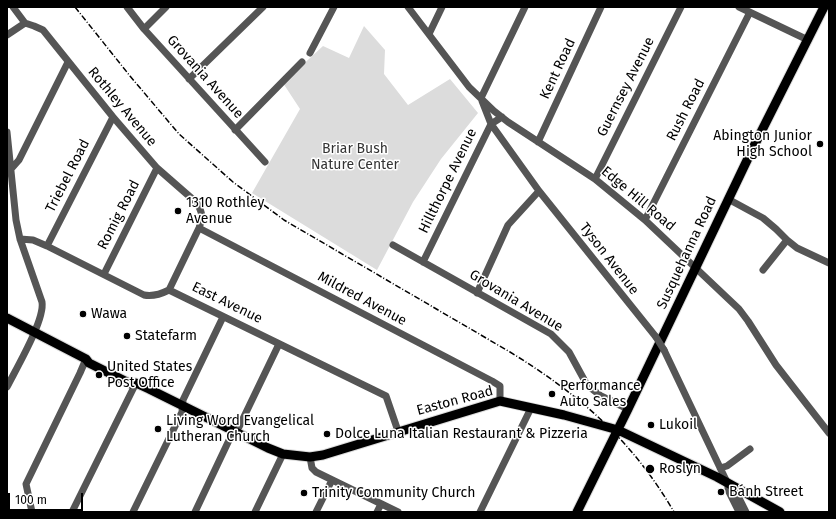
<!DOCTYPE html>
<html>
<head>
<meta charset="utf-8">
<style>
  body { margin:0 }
  #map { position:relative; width:836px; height:519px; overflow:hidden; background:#fff; font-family:"Fira Sans",sans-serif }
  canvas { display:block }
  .frame { position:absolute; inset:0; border:8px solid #000; pointer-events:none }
  .scale { position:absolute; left:8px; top:493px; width:75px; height:18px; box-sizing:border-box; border:2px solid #000; border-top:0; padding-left:5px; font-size:12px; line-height:14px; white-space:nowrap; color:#000; -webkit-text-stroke:3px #fff; paint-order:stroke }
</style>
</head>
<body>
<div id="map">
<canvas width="836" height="519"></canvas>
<div class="frame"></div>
<div class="scale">100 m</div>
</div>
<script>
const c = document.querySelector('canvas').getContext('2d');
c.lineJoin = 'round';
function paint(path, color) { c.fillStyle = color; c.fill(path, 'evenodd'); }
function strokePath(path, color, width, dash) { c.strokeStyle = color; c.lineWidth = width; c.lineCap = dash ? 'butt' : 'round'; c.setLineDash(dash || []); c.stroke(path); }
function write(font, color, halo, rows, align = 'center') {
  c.font = font + ' "Fira Sans",sans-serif'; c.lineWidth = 3; c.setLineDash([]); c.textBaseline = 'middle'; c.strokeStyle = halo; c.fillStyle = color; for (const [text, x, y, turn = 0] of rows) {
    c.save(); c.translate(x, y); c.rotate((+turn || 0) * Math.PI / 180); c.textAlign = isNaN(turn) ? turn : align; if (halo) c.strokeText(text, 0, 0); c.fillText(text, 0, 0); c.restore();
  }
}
paint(new Path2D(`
  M364,26L385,50L384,74L408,105L450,79L478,113L441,159L413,202L377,270L252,193L300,109L283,83L323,46L349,58Z`), '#dcdcdc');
const major = new Path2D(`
  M7,318L86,359L89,363L131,384L136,383L149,389L268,448L283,454L310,457L323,455L500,401L564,415L618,430L717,477L780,512
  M577,512L628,409L751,152L824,7`);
strokePath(major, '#dbdbdb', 11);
strokePath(new Path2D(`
  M13,7L25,23L34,26L43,30L113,117L157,168L197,203C203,214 203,217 199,228L169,290
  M127,7L144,29L265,162
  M408,7L469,87L494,111L508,122L595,179L645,220L739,309L748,321L776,365L829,433
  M739,7L808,40
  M144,29L166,7
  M429,34L442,7
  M7,35L25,23
  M310,53L334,7
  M189,79L263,7
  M481,98L525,7
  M482,101L491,124L539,191L656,337
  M235,130L302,62
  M7,132L16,220L20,239L42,302C45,320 16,369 7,387
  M538,142L601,7
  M11,169L19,160L68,62
  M595,179L681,7
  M728,199L763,218L776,229L787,240L797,248L829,263
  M645,220L750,12
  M199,228L492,381L500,386V401
  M20,239L33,240L47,246L144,295C153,297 161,294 169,290L386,396L398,431
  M393,245L551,334L569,352L587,385L601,396L628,409
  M47,246L113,117
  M423,262L491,124L502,117
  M763,270L787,240
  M104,274L157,168
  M477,293L508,225L539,191
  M664,350L724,476L728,484L738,496L746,512
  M310,457L312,468L316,472L398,512
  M720,468L727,466L750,449
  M728,486V490L739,512
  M32,512L26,484L80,373L86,359
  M72,512L136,383
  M133,512L182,412L183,400L223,317
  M195,512L231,436L239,427L279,344
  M255,512L283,454
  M316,512L332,480
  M377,512L381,504
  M480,512L531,408`), '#555', 7);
strokePath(major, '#000', 9);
strokePath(new Path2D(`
  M75,7L130,76L179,134L233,182L284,220L510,352C580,395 632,440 674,512`), '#000', 1.5, [6, 2, 1, 2]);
strokePath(new Path2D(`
  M656,337L664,350`), '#555', 7);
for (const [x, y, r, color] of [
  [820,144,4,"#000"],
  [178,211,4,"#000"],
  [83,314,4,"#000"],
  [127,336,4,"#000"],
  [99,375,4,"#000"],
  [552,394,4,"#000"],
  [651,425,4,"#000"],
  [158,429,4,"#000"],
  [327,434,4,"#000"],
  [650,469,5,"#000"],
  [721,492,4,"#000"],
  [304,493,4,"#000"]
]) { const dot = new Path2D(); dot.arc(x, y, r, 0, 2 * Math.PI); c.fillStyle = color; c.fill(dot); strokePath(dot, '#fff', 1.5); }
write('14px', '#000', '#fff', [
  ["Kent Road",558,69,-65],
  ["Grovania Avenue",205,77,48],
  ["Guernsey Avenue",626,87,-63],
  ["Rothley Avenue",122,107,50],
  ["Rush Road",686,110,-63],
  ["Triebel Road",68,176,-63],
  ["Hillthorpe Avenue",448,181,-64],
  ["Edge Hill Road",638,199,40],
  ["Romig Road",119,215,-63],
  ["Susquehanna Road",687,253,-65],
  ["Tyson Avenue",609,259,52],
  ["Mildred Avenue",362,299,28],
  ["Grovania Avenue",516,301,31],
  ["East Avenue",227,303,26],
  ["Easton Road",455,401,-15]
]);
write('14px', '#000', '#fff', [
  ["Abington Junior",812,136,"right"],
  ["High School",812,152,"right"],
  ["1310 Rothley",186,203],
  ["Avenue",186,219],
  ["Wawa",91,314],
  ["Statefarm",135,336],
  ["United States",107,367],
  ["Post Office",107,383],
  ["Performance",560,386],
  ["Auto Sales",560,402],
  ["Living Word Evangelical",166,421],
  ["Lutheran Church",166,437],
  ["Lukoil",659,425],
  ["Dolce Luna Italian Restaurant & Pizzeria",335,434],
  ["Roslyn",659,469],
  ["Bánh Street",729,492],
  ["Trinity Community Church",312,493]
], 'left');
write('14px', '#333', '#fff', [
  ["Briar Bush",355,149],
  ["Nature Center",355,165]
]);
</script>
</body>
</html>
